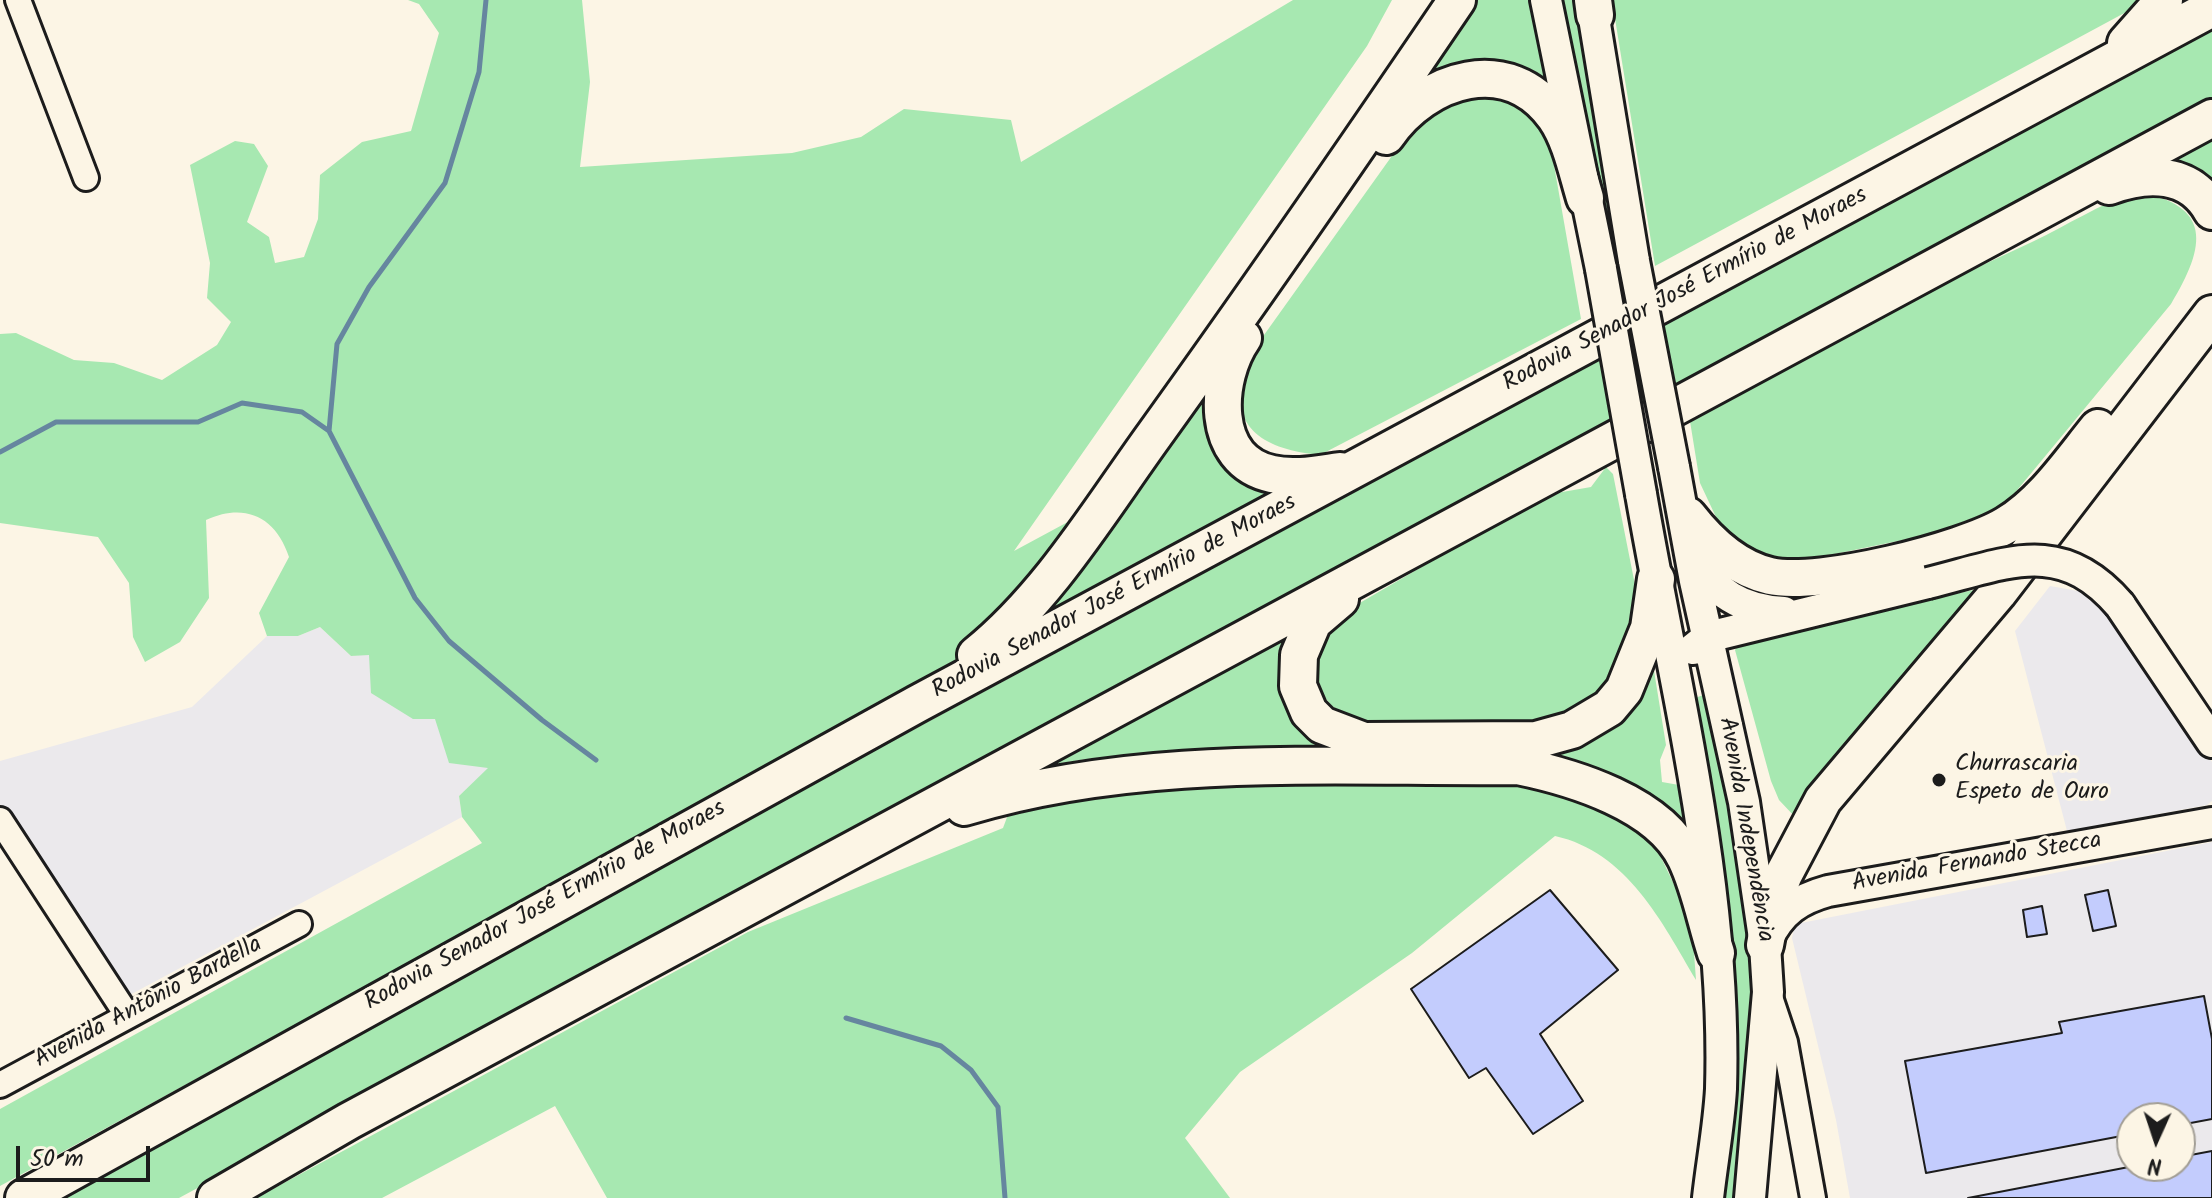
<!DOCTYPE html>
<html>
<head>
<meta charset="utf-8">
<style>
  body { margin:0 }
  #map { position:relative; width:2212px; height:1198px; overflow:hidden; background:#fcf5e5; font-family:Kalam,sans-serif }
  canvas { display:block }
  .north { position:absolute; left:2116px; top:1102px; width:80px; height:80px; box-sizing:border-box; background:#fcf5e5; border:2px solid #a29e95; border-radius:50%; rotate:183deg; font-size:22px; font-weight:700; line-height:32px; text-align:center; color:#1c1c1c }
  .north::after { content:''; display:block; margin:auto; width:28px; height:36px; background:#1c1c1c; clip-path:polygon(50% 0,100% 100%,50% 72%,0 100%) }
  .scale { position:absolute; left:16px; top:1146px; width:134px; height:36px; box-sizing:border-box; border:4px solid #1c1c1c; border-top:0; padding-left:10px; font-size:24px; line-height:28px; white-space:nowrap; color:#1c1c1c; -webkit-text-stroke:6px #fcf5e5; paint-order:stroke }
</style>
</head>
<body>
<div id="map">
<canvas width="2212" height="1198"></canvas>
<div class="north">N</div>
<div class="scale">50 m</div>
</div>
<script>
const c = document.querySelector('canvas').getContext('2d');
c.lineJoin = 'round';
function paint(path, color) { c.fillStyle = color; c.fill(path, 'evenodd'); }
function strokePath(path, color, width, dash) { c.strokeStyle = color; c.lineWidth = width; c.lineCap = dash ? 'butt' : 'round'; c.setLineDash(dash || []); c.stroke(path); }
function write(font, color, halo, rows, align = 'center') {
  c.font = font + ' Kalam,sans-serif'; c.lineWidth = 6; c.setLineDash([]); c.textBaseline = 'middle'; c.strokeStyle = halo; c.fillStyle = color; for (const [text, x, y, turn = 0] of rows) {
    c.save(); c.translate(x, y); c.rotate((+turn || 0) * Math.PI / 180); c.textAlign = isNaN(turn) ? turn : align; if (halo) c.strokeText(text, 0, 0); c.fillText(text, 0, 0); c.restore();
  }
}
paint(new Path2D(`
  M2050,586L2095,594L2114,613L2212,762V801L2207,805L2067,831L2015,631Z
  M320,627L351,656L369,654L489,768L459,796L462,817L126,997L0,806V761L192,707L267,636H298Z
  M2212,842V1198H1850L1836,1120L1792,938L1794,929L1801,923ZM2132,1118H2180V1166H2132Z`), '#ebe9ec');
paint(new Path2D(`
  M408,0H582L590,82L580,167L792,153L861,137L904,109L1011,120L1021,162L1293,0H1392L1367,46L1014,551L1090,510L984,635L947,669L0,1186V1109L482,843L462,817L459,796L488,768L449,763L435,719H413L371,693L369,655L351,656L320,627L298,636H267L259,613L289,557C276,517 245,502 206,520L209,598L180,642L145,662L133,637L129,583L98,537L0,523V334L16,333L74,360L114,363L162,380L217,345L231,322L207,298L210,263L190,165L235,141L254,144L268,166L247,222L269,237L275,263L304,257L318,219L320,175L362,142L411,131L439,33L419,4Z
  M1470,0H1541L1552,93L1414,92Z
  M1559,0H1577L1624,238L1606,247Z
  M1612,0H2137L2130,10L1655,266Z
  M2212,30V100L179,1198H44Z
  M1488,96C1523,104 1536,116 1551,148L1581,319L1320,455C1265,449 1231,431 1239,370L1409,132L1435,102Z
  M2212,135V194L2167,163L2170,157Z
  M2137,192C2212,205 2207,245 2171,304L2004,506L1932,534L1781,565L1746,550L1723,532L1700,483L1689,415C1802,355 1916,295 2032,242C2068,225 2099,204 2137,192Z
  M1227,346L1214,409L1291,485L1041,616Z
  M1606,467L1613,474L1637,595L1631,636L1613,674L1591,701L1527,729L1354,722L1332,706L1315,686L1314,666L1327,628L1358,604L1545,495L1591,487Z
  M1983,588L1796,818L1779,800L1771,781L1735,650L1741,639Z
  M1297,627L1290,686L1376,750C1263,751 1149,745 1039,767Z
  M1651,652L1666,745L1660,760L1662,782L1679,785L1686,816L1677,822C1635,787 1591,759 1536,752Z
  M1709,693L1751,934L1755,1024L1740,1198H1721L1692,699Z
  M1173,780H1509L1572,799L1622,818L1658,851L1681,899L1693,939L1696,980C1662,922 1627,852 1555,836L1412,953L1240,1072L1185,1138L1230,1198H607L555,1106L382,1198H256L748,932L1003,828L1012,804Z`), '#a7e8b1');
strokePath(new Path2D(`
  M486,0L479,72L445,183L369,287L337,344L329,431L415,598L449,641L542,720L596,760
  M0,452L56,422H198L242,403L302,412L329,431
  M846,1018L941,1046L971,1070L998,1107L1005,1198`), '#66869f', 5);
const building = new Path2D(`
  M1550,890L1618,970L1540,1034L1583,1101L1533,1134L1486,1068L1469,1078L1411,989Z
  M2108,890L2116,926L2093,931L2085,895Z
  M2042,906L2047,934L2027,937L2023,910Z
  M2204,996L2212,1039V1119L2180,1125V1118H2132V1134L1926,1173L1905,1061L2062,1033L2059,1022Z
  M2212,1151V1198H1968L2134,1166H2180V1157Z`);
paint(building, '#c3ccfd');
strokePath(building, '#1c1c1c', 2);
const minor = new Path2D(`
  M18,0L86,178
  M0,820L127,1015
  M1770,997L1785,1042L1813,1198
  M0,1085L299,924`);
const major = new Path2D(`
  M1546,0L1601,269
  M1591,0L1634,261
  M1674,467L1695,581L1744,802L1765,945L1768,992L1750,1198
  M1641,494C1675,691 1727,888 1721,1089C1719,1125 1712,1162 1708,1198
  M1699,554C1709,594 1745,610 1784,612
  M2120,605L2212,742
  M1693,649L1708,637L1928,583
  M1767,940C1781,911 1799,899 1828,891L2212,823`);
const highway = new Path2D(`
  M1593,0L1595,15
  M2126,43L2164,0
  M1386,136C1426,78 1508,52 1555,117C1571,140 1577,172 1585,198
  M2109,186C2147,172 2190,171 2212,211
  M1243,338C1215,378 1209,461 1272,474C1294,479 1318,474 1340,471
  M1688,516C1709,543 1735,568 1770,576C1819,587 1963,551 2006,525C2044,502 2071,461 2098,428
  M1340,599L1313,622L1299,655L1298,686L1309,712L1322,725L1364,741L1536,740L1572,730L1609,708L1624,690L1649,628L1656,579
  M976,655C1049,596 1100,510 1155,434C1258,291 1358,146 1457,0
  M964,807C1142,753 1333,768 1518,766C1572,777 1660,803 1686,859C1700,888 1706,923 1716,953
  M1765,945L1773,902L1784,874L1823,800L1998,593L2212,314
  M24,1198L917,704L2212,8
  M216,1198L349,1121L2212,118`);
strokePath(minor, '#1c1c1c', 30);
strokePath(major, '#1c1c1c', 36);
strokePath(highway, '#1c1c1c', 42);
strokePath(minor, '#fcf5e5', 24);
strokePath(major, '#fcf5e5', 30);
strokePath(highway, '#fcf5e5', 36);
const majorBridge = new Path2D(`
  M1634,261L1674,467
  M1601,269L1641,494
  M1928,583C2006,564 2060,535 2120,605`);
strokePath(majorBridge, '#1c1c1c', 36, []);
strokePath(majorBridge, '#fcf5e5', 30);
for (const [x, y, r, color] of [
  [1939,780,8,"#1c1c1c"]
]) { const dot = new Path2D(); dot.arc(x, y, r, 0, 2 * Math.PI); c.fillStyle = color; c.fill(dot); strokePath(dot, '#fcf5e5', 3); }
write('24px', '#1c1c1c', '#fcf5e5', [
  ["Rodovia Senador José Ermírio de Moraes",1686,291,-28],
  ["Rodovia Senador José Ermírio de Moraes",1115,598,-28],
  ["Avenida Independência",1744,830,80],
  ["Avenida Fernando Stecca",1977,864,-10],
  ["Rodovia Senador José Ermírio de Moraes",546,907,-29],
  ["Avenida Antônio Bardella",149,1004,-28]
]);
write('24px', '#1c1c1c', '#fcf5e5', [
  ["Churrascaria",1955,766],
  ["Espeto de Ouro",1955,794]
], 'left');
</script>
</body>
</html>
